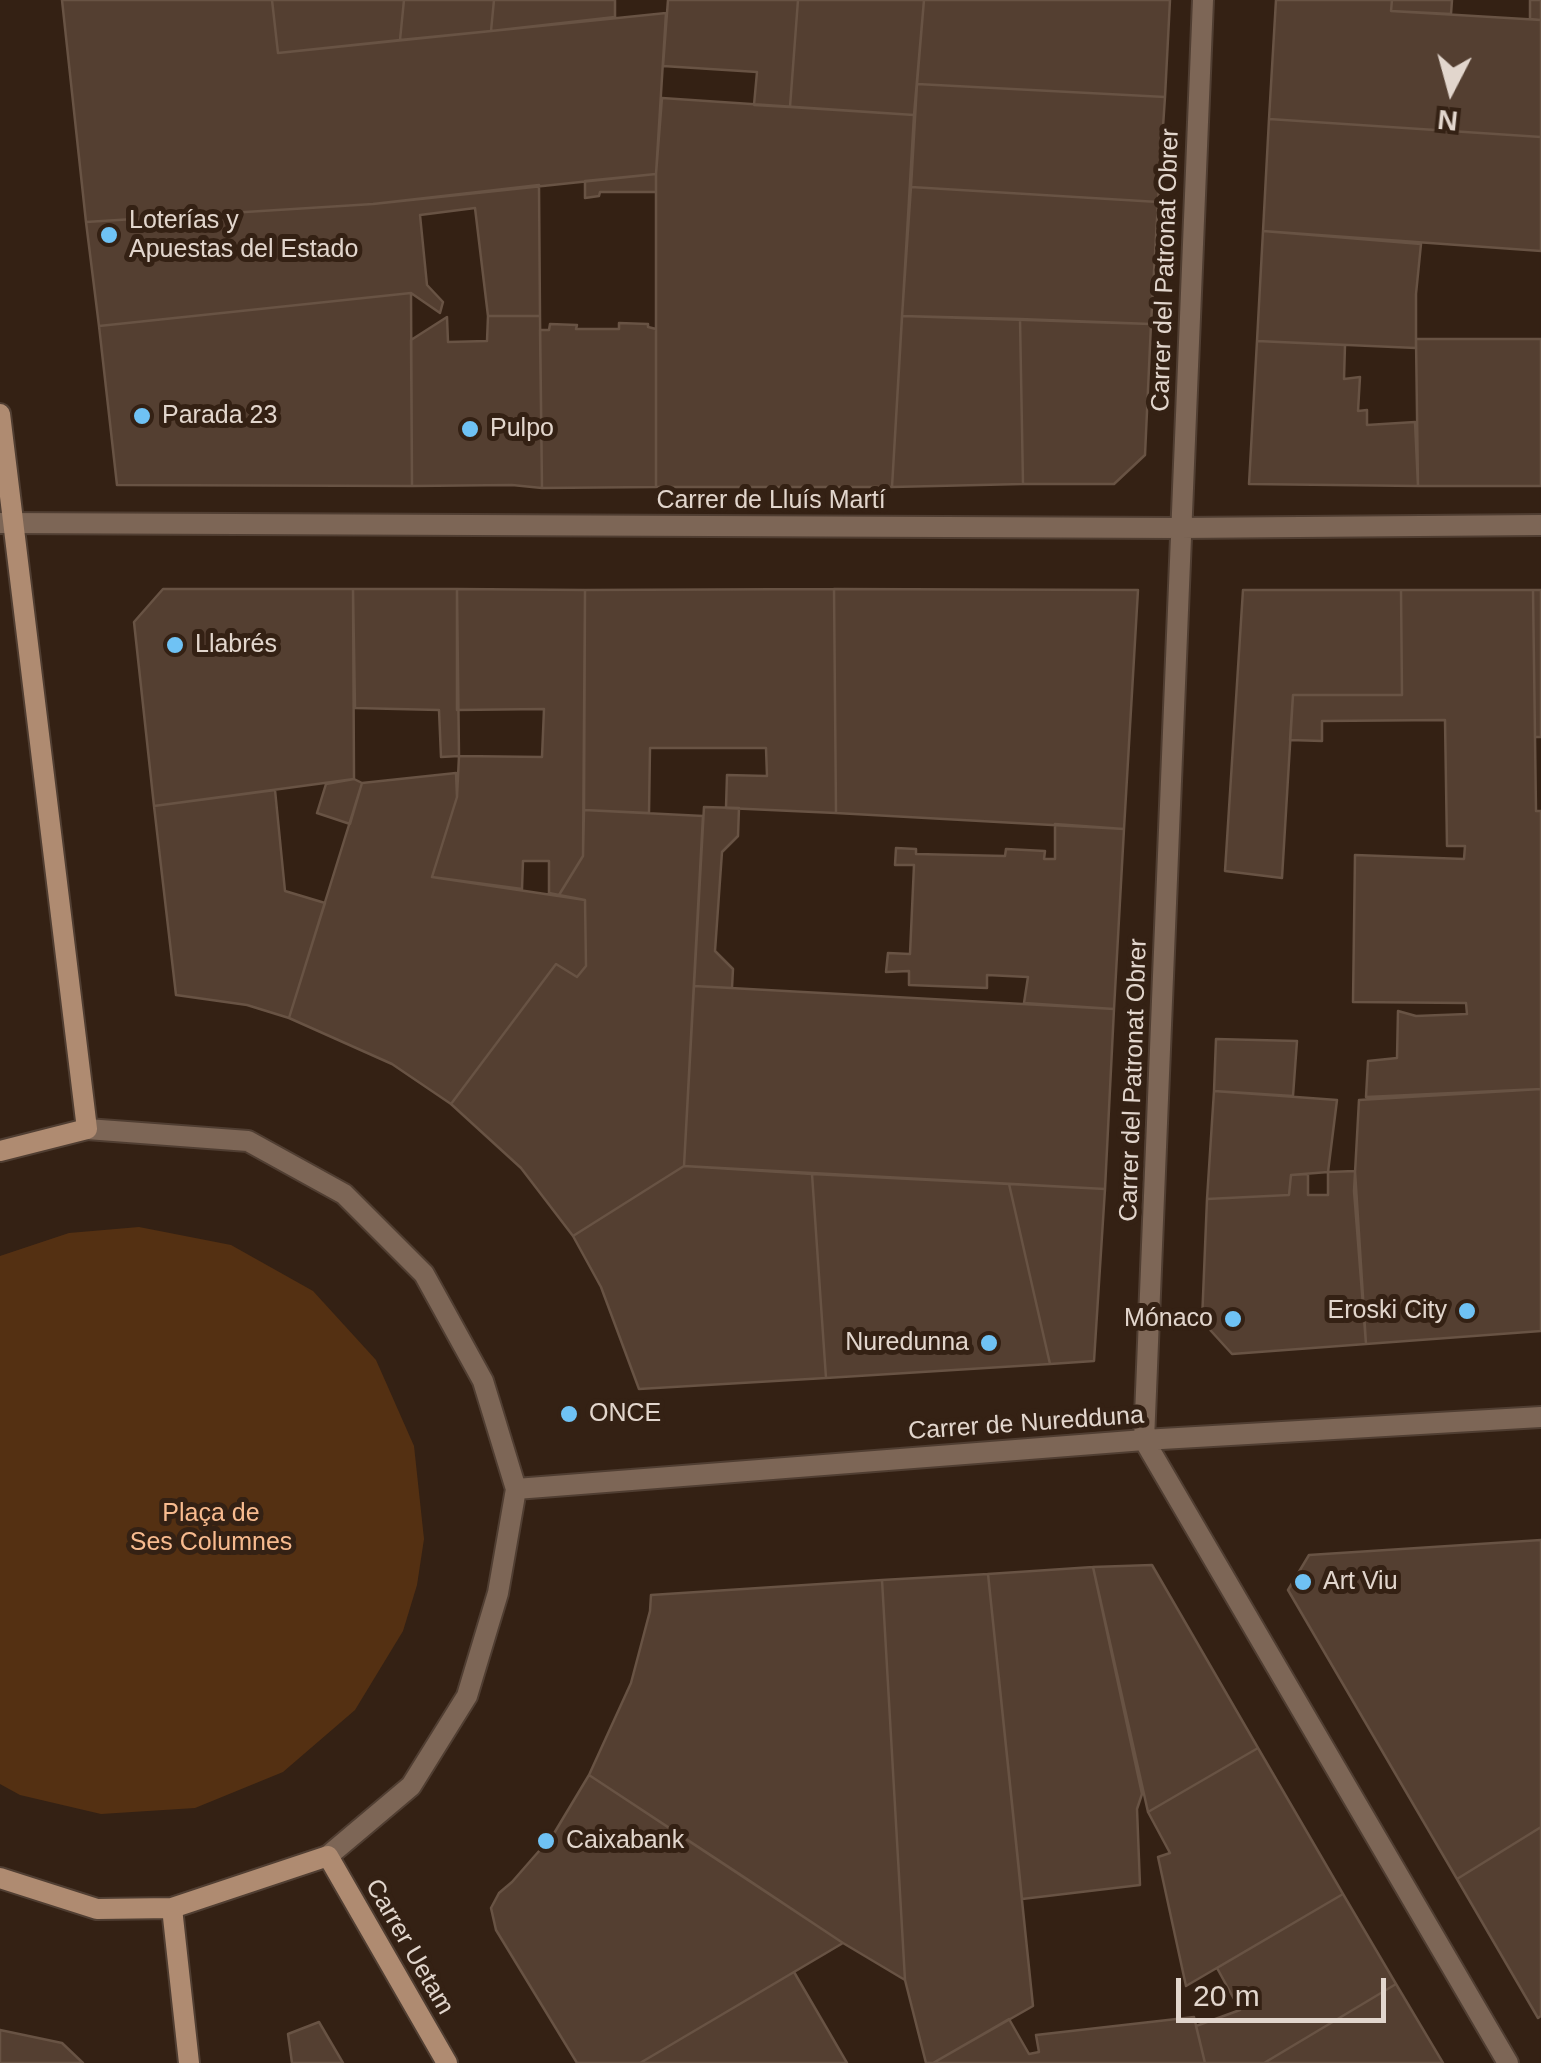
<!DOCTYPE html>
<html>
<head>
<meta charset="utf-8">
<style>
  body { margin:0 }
  #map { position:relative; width:1541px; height:2063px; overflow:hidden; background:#342114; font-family:Helvetica,sans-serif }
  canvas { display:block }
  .north { position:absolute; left:1401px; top:40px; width:100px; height:100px; -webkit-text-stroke:8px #342114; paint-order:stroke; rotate:186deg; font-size:28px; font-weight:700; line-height:40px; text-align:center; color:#e2d6cd }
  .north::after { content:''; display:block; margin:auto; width:35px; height:45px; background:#e2d6cd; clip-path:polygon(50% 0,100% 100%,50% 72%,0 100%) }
  .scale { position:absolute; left:1176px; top:1978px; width:210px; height:45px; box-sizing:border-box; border:5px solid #e2d6cd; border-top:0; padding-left:12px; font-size:30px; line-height:35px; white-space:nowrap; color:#e2d6cd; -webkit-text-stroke:8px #342114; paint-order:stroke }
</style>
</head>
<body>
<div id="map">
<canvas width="1541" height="2063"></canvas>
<div class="north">N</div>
<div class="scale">20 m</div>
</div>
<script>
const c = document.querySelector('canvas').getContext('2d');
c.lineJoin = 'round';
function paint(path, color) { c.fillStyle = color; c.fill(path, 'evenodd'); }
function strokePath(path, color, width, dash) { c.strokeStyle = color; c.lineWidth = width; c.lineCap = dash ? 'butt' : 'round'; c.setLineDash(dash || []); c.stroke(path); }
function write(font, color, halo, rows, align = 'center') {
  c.font = font + ' Helvetica,sans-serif'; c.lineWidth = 10; c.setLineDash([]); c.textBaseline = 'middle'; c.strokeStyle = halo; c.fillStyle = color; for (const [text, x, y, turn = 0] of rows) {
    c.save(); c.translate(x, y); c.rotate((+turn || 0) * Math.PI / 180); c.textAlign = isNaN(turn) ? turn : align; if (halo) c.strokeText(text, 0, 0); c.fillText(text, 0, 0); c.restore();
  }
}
paint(new Path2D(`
  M139,1227L231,1245L313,1291L376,1360L414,1446L424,1539L417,1585L403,1631L355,1710L283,1772L195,1808L101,1814L20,1795L0,1784V1256L69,1233Z`), '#543012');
const building = new Path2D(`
  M62,0H272L278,53L666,13L656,174L373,204L86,222Z
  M272,0H404L400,40L278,53Z
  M404,0H494L491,31L400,40Z
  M494,0H615V17L491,31Z
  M668,0H798L790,107L754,105L757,72L663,66Z
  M798,0H924L914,115L790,107Z
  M924,0H1170L1165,97L917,84Z
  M1276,0H1392L1391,11L1541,20V137L1269,119Z
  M1392,0H1452L1451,14L1391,11Z
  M1530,0H1541V20L1530,19Z
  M917,84L1165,97L1158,202L911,187Z
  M662,98L914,115L892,487H656V174Z
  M1269,119L1541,137V251L1263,231Z
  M656,174V192H600L599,196L585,198V181Z
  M539,185L540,316H488L475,208L420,215L427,285L443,302L440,313L411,293L99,326L86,222L373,204Z
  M911,187L1158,202L1151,324L902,316Z
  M1263,231L1421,244L1416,294V348L1257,341Z
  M411,293L412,486L117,485L99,326Z
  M488,316H540L542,488L512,485L412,486L411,340L447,317L448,342L487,341Z
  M902,316L1020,319L1023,484L892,487Z
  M1020,319L1151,324L1145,455L1114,484H1023Z
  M619,323L648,324V327L656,329V487L542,488L540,330H549L550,324L577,325L576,329H619Z
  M1416,339H1541V486H1418Z
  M1257,341L1345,345L1344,379L1360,377L1358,411L1367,410V425L1415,422L1418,486L1249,484Z
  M163,589H353L354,779L154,806L134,622Z
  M353,589H457L459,756L441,757L439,710L355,708Z
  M457,589L585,590L583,856L559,895L549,893V861H523L522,889L432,877L457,797L459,756L542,757L544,709L457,710Z
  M834,589L1138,590L1124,829L836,813Z
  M834,589L836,813L726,808L727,775L767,776L766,748H650L649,813L584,810L585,590Z
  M1243,590H1401L1402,695H1293L1282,878L1225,871Z
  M1401,590H1533L1536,811H1541V1089L1366,1097L1368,1061L1397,1058L1398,1011L1416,1016L1467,1014L1466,1003L1353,1002L1355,855L1464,859L1465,846H1447L1445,720L1322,721V741L1290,740L1293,695H1402Z
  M1533,590H1541V737H1535Z
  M456,773L457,797L432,877L585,900L586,966L577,977L556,964L451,1104L392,1064L289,1018L362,783Z
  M354,779L362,783L350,824L317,813L326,784Z
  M275,790L285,891L325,903L289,1018L247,1005L176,995L154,806Z
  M704,807L739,808L738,836L722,852L715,951L733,969L732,988L694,986Z
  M584,810L703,816L684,1166L573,1236L521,1168L451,1104L556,964L577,977L586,966L585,900L559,895L583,856Z
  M1055,824L1124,829L1114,1009L1024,1003L1028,977L987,975V988L909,985V971L886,972L888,953L910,954L914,865H895L896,848L916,849V854L1005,856L1006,849L1045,851L1044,859H1055Z
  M694,986L1114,1009L1105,1189L684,1166Z
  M1216,1039L1297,1041L1293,1096L1214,1091Z
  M1541,1089V1331L1366,1344L1354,1191L1359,1100Z
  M1214,1091L1337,1100L1328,1172L1291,1175L1289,1195L1207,1199Z
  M684,1166L812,1174L826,1378L639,1389L601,1287L573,1236Z
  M1355,1171L1366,1344L1232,1354L1202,1321L1207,1199L1289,1195L1291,1175L1308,1174V1195H1328V1172Z
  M812,1174L1009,1184L1050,1364L826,1378Z
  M1009,1184L1105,1189L1094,1361L1050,1364Z
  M1541,1540V1827L1457,1879L1288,1590L1309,1555Z
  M1152,1565L1258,1748L1148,1812L1093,1567Z
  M1093,1567L1142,1794L1137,1809L1140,1885L1022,1899L988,1574Z
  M988,1574L1033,2006L933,2063H926L905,1980L882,1580Z
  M882,1580L905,1980L843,1943L589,1775L631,1683L650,1611L651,1595Z
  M1258,1748L1343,1894L1186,1986L1158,1857L1170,1853L1148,1812Z
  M589,1775L744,1877L843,1943L640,2063H577L496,1930L491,1908L499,1893L512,1882L553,1835Z
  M1541,1827V2016L1538,2018L1457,1879Z
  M1343,1894L1396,1984L1264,2063H1205L1196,2026L1240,2010L1217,1968Z
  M794,1972L847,2063H640Z
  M1396,1984L1443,2063H1264Z
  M1194,2017L1205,2063H933L1009,2019L1029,2054L1039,2052L1036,2035Z
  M319,2022L343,2063H292L288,2034Z
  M0,2030L62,2043L83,2063H0Z`);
paint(building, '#543f31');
strokePath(building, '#685344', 2.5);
const street = new Path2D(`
  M1203,0L1144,1440L1508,2063
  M0,523L1180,528L1541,525
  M87,1129L248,1141L344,1194L424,1274L483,1381L516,1489L498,1593L467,1696L411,1786L328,1856
  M516,1489L1144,1440L1541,1417`);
const secondary = new Path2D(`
  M0,414L87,1129L0,1151
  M0,1878L97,1909L172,1908L328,1856L447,2063
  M172,1908L189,2063`);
strokePath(street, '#503e32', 24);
strokePath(secondary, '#503e32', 24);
strokePath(street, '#7d6656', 20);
strokePath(secondary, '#af8b71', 20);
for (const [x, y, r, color] of [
  [109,235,10,"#6fc2f4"],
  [142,416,10,"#6fc2f4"],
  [470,429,10,"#6fc2f4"],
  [175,645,10,"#6fc2f4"],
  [1467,1311,10,"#6fc2f4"],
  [1233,1319,10,"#6fc2f4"],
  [989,1343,10,"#6fc2f4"],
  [569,1414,10,"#6fc2f4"],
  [1303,1582,10,"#6fc2f4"],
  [546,1841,10,"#6fc2f4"]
]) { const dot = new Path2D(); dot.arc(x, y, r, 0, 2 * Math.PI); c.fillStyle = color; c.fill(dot); strokePath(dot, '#342114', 4); }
write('25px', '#e2d6cd', '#342114', [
  ["Loterías y",129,221],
  ["Apuestas del Estado",129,250],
  ["Parada 23",162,416],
  ["Pulpo",490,429],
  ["Llabrés",195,645],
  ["Eroski City",1447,1311,"right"],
  ["Mónaco",1213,1319,"right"],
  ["Nuredunna",969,1343,"right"],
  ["ONCE",589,1414],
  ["Art Viu",1323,1582],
  ["Caixabank",566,1841]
], 'left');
write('25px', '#e2d6cd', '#342114', [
  ["Carrer del Patronat Obrer",1166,270,-88],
  ["Carrer de Lluís Martí",771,501],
  ["Carrer del Patronat Obrer",1134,1080,-88],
  ["Carrer de Nuredduna",1026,1424,-4],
  ["Carrer Uetam",409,1947,60]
]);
write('25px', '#f8bb8f', '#342114', [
  ["Plaça de",211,1514],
  ["Ses Columnes",211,1543]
]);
</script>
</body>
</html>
